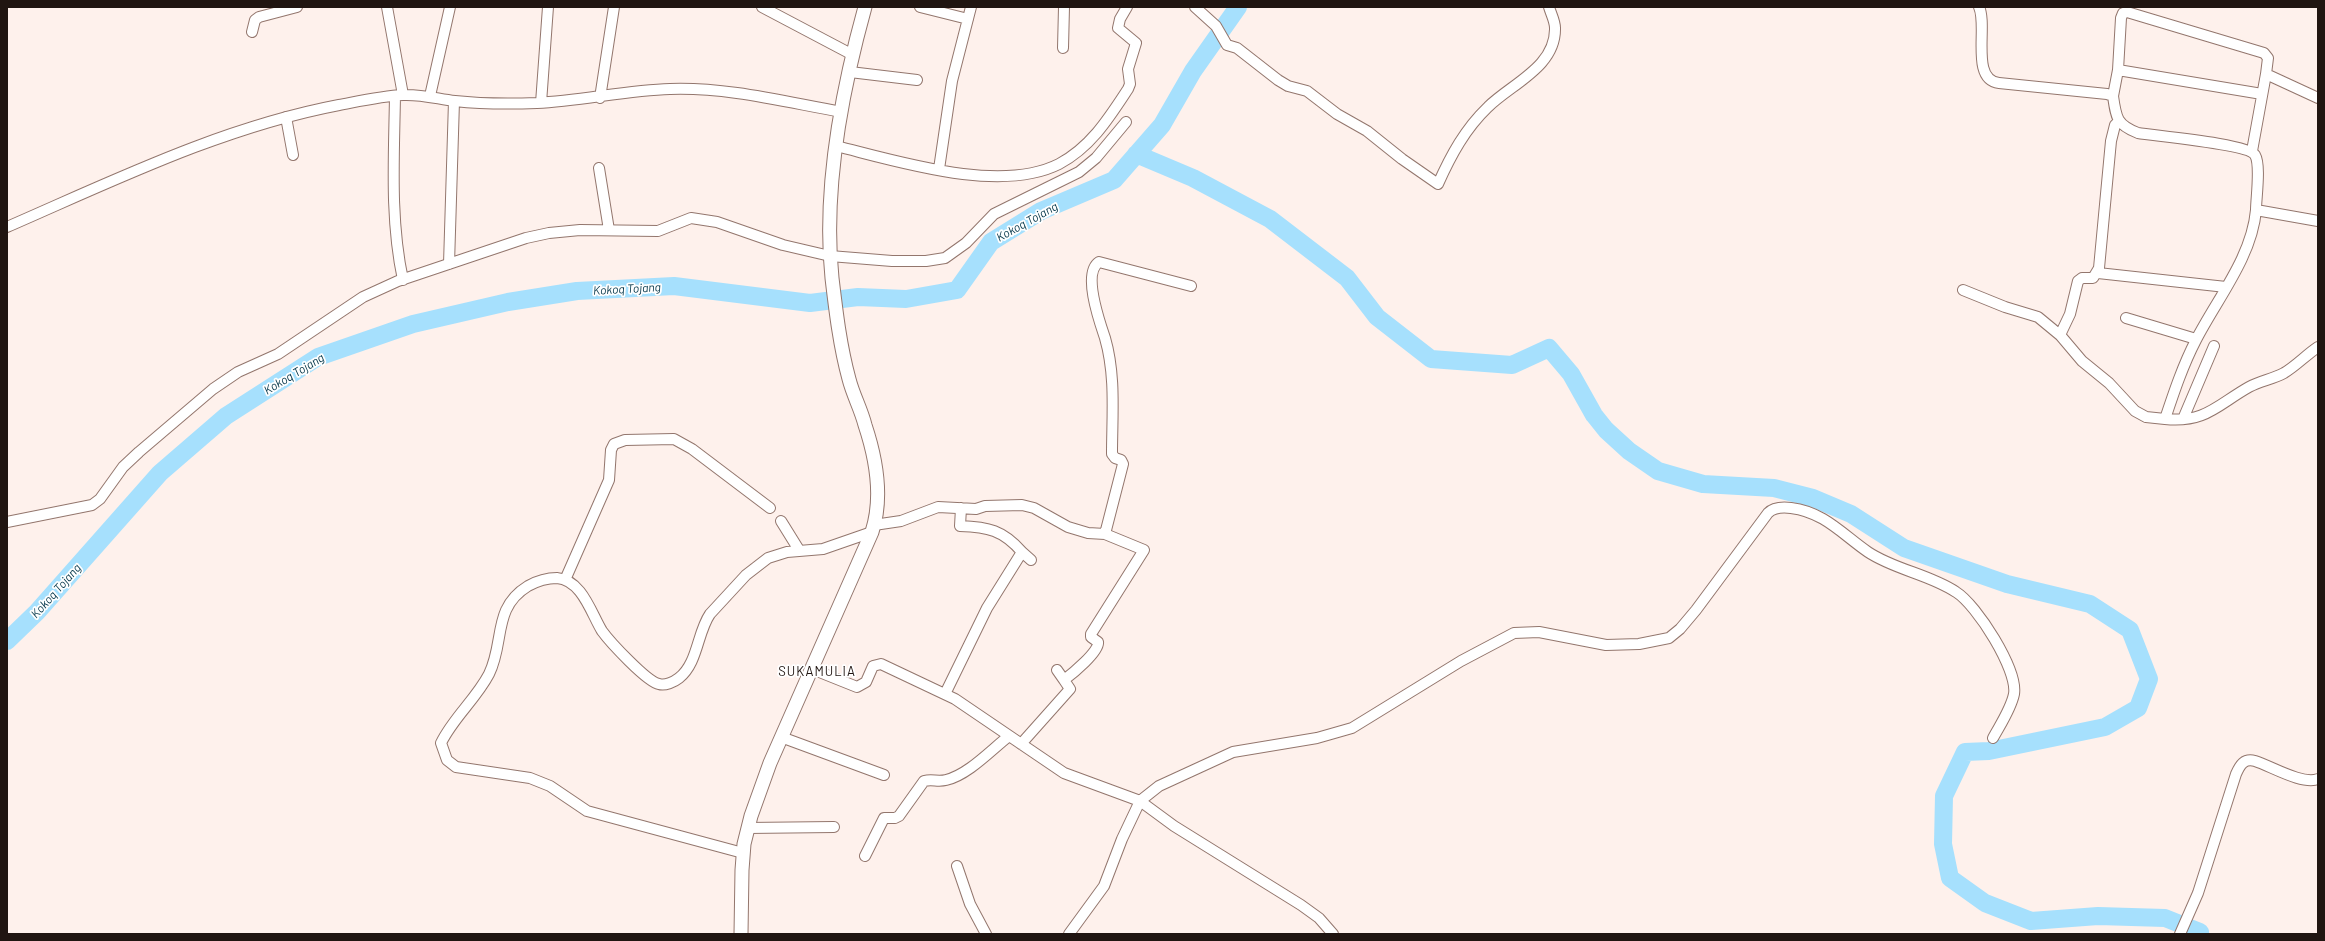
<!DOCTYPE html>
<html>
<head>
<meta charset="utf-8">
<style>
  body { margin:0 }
  #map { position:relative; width:2325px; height:941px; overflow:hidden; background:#fef1ec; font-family:Barlow,sans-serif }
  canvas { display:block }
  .frame { position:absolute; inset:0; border:8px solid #201511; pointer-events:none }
</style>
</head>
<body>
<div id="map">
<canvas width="2325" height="941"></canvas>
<div class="frame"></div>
</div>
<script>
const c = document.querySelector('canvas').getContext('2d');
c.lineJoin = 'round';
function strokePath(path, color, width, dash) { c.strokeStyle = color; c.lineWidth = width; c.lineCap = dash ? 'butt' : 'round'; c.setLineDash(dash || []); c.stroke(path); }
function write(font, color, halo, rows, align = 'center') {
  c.font = font + ' Barlow,sans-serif'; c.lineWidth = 3.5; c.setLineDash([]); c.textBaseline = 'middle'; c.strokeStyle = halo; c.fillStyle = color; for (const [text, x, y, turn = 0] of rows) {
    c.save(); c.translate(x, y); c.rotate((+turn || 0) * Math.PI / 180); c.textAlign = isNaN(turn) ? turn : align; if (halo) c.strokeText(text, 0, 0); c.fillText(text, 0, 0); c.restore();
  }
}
strokePath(new Path2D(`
  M1136,154L1193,178L1270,219L1347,278L1377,317L1431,359L1512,365L1549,348L1571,374L1594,415L1606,430L1629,451L1658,471L1703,484L1774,488L1813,498L1851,514L1904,548L2007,584L2090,604L2130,630L2149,679L2138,708L2105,727L1989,751L1965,752L1944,796L1943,844L1950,878L1985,903L2031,921L2098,916L2165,918L2200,932L2199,934
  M7,641L37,612L160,473L226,416L318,357L413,324L508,302L577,291L674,286L810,303L858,297L906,299L957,290L991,242L1041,211L1114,180L1162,125L1193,71L1238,7`), '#a6e0fd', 18);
const minor = new Path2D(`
  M387,7L403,95
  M762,7L853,55
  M920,7L968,19
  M1195,7L1216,26L1227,45L1237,48L1278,80L1288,86L1307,91L1337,114L1367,131L1402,159L1438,184C1451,155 1465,129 1488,107C1511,84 1556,67 1555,28C1555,21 1551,14 1549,7
  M1979,7C1988,26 1970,80 1999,83L2107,94L2113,96C2116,118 2117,125 2138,133C2156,136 2248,144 2255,155C2261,165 2256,198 2256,210
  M252,32L255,20L259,17L297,7
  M1063,48L1064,7
  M2118,70L2262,94
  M850,72L917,80
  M395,96C394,158 390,220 403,280
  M430,96L450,7
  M2113,96L2118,70L2121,18L2123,13L2127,12L2264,53L2268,58L2266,74L2318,98
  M600,98L614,7
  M541,103L548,7
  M286,117L293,155
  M2118,122L2115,125L2111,141L2099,268L2093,278H2082L2078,281L2070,314L2060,335L2082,361L2109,383L2135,411L2146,417L2165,419C2174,392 2183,365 2196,340C2217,299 2252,257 2256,210L2318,221
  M836,146C897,161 1000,194 1059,164C1091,147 1109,118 1128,89L1130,84L1128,69L1136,43L1118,28L1120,19L1127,7
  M2252,151L2266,74
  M599,168L609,230
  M939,169L952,81L971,7
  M7,227C115,180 223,127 339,105C360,101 382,96 403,95C421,94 438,99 455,101C482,104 510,104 537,103C581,101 627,90 670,89C728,87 785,102 842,112
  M449,264L454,101
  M2098,273L2226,287
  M1963,290L2005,307L2038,317L2061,336
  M2126,318L2196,339
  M2165,419C2206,423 2217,405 2249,387C2260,381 2273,379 2284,373C2296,366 2306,355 2318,347
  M2183,419L2214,346
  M961,508L960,526C988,527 1003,530 1022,552
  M781,521L799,550
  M7,522L92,505L100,499L123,467L139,452L213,389L238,372L278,354L363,297L398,281L526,238L549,233L580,230L658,231L691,218L717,222L783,245L830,256L892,261H926L945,258L966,243L994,214L1079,172L1096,158L1126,122
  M874,525L901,521L938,507L976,509L985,506L1022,505L1034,508L1068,527L1088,533L1105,534
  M565,580L609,480L611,450L614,444L625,440L674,439L692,449L770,508
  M812,669L857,687L866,682L873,666L881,664L955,699L1064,773L1140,801L1174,826L1301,905L1319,918L1333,934
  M1057,670L1064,680C1072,674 1100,651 1098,642L1091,637V634L1144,550L1105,534L1123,464L1121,460L1115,458L1112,454C1112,415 1116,376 1105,338C1100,323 1082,273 1099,262L1191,286
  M945,694L987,608L1022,552L1031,560
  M781,737L884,775
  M1021,744L1070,689L1064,680
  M747,828L834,827
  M743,853L587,811L550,786L530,778L456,767L447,760L441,743C453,718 476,699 489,674C505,642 492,608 528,586C537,581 546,578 557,578C582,580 591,613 602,631C610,642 647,682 659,684C665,686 674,682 679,678C698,663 697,633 710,614L746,575L768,558L787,552L823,549L872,532
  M865,856L884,818H895L899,816L924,781C932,779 938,782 946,780C968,775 991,750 1009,736
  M957,866L970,904L986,934
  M1069,934L1104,886L1122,839L1140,801L1159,786L1233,752L1317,738L1352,728L1461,661L1514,633L1539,632L1606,645L1639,644L1669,638L1680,629L1696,610L1768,513C1774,507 1783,507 1791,508C1824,512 1842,534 1868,552C1895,570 1929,574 1956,592C1977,605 2018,670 2014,694C2011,709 2000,725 1993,738
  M2180,934L2198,893L2236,774C2240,765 2244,758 2255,761C2271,766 2302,785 2318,779`);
const tertiary = new Path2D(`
  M741,934L742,870L744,844L751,816L770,763L872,532C883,498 876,458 865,425C861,409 853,395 849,379C840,346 836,312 832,278C823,192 842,90 865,7`);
strokePath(minor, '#93766d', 12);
strokePath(tertiary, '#93766d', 15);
strokePath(minor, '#fff', 10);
strokePath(tertiary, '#fff', 13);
write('italic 12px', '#043649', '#fff', [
  ["Kokoq Tojang",1027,222,-29],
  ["Kokoq Tojang",627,289,-3],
  ["Kokoq Tojang",294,374,-31],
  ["Kokoq Tojang",56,591,-48]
]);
c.letterSpacing = '1px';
write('13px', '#201511', '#fff', [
  ["SUKAMULIA",817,672]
]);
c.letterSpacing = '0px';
</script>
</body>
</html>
